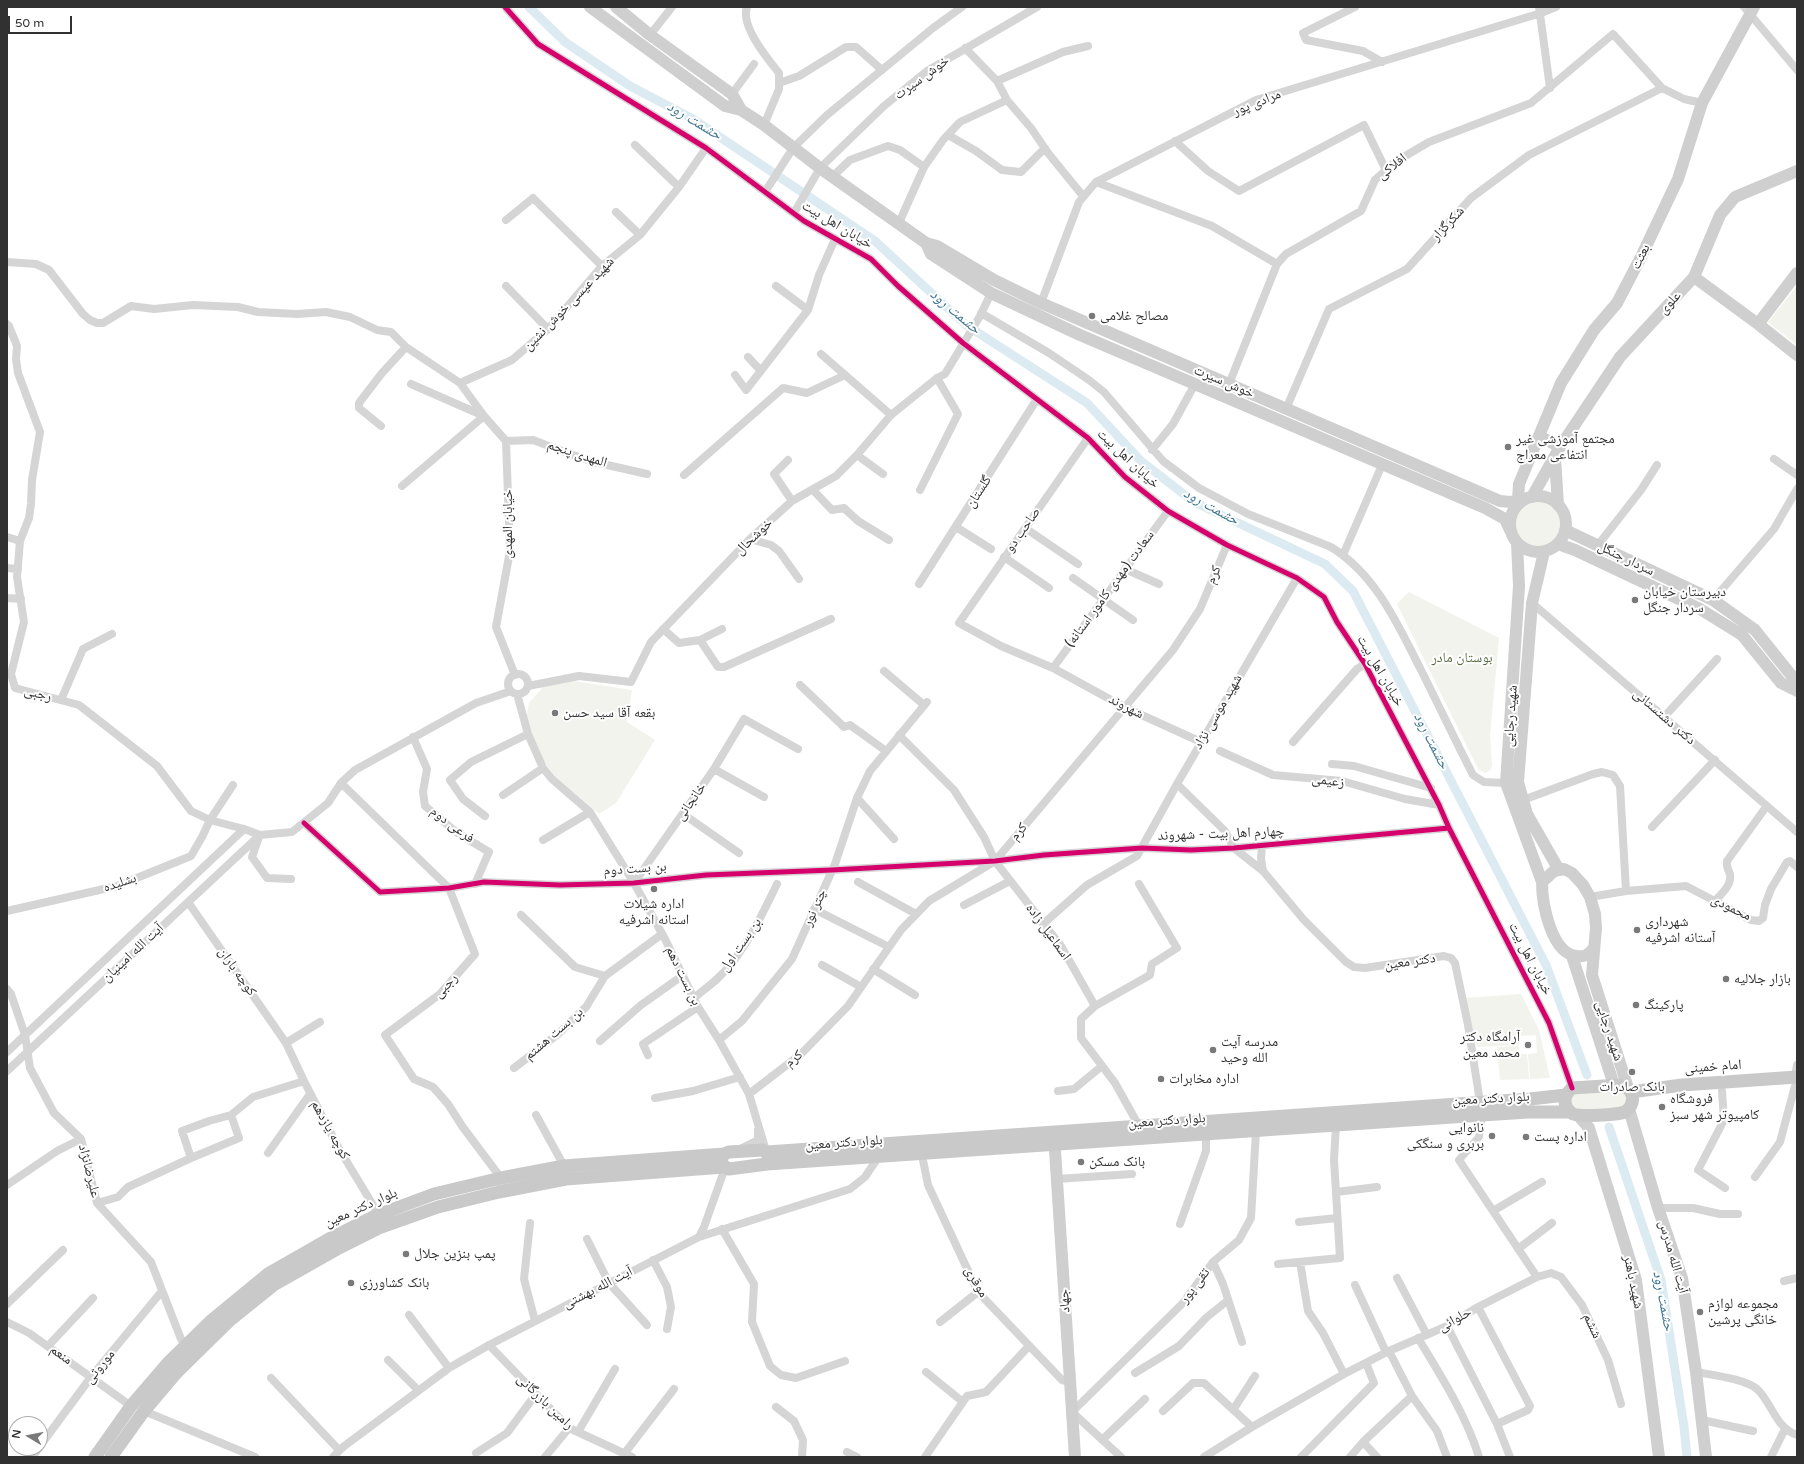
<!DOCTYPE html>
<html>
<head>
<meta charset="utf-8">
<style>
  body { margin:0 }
  #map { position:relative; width:1804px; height:1464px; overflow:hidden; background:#fff; font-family:"Varela Round",sans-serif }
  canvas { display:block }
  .frame { position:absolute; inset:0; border:8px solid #313131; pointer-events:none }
  .north { position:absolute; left:8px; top:1416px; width:40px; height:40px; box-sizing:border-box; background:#fff; border:1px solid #adadad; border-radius:50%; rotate:280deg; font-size:11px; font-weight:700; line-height:16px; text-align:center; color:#313131 }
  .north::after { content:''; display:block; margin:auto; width:14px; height:18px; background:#797979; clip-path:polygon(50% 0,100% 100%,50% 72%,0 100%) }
  .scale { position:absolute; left:8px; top:16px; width:64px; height:18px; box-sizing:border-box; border:2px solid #313131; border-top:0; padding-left:5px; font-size:12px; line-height:14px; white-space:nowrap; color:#313131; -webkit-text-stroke:3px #fff; paint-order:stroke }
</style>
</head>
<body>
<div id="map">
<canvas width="1804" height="1464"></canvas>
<div class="frame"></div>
<div class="north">N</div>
<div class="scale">50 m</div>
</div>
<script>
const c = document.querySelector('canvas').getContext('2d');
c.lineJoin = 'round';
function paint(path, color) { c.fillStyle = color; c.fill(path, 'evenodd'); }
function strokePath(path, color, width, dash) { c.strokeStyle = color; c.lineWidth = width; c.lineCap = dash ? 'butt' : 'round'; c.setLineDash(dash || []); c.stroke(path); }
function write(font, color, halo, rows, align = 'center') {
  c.font = font + ' "Varela Round","Noto Naskh Arabic",sans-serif'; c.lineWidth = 4; c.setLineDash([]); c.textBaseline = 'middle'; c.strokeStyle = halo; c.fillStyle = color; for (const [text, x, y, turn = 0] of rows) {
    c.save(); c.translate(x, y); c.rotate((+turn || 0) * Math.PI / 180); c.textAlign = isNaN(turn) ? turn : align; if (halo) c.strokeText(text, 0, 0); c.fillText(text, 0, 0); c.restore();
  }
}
paint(new Path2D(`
  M1797,286V345L1768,322Z
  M1514 524a23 23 0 1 1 46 0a23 23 0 1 1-46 0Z
  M1409,592L1499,638L1490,736L1492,766L1490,770L1485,773L1478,769L1397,604Z
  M574,681L632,690L627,722L655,740L616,803L599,814L556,777L541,758L526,718L529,703L543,687L560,682Z
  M1521,994L1539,1030L1550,1078L1530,1079L1528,1054L1537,1053L1536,1035L1518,1036L1519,1045L1477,1047L1463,998Z
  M1519,1046V1054H1527L1529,1079L1500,1080L1497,1047Z
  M1621,1089L1628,1098L1622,1109L1575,1110L1569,1102L1573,1093Z`), '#f1f3ec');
strokePath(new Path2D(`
  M529,7L565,42L630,86L693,119L875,241L966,325L1087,403L1141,461L1194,502L1325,564L1353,591L1546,965L1587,1075
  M1609,1127L1661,1280L1684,1427L1687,1457`), '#dcebf2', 9);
strokePath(new Path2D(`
  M505,7L538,44L706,148L804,221L871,259L898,286L963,343L1088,438L1125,477L1168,511L1227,545L1297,578L1324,597L1337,622L1365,664L1439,805L1449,828L1549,1023L1572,1088
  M747,7C740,26 768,59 779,73V89L764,125
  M1355,7L1303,33L1306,40L1363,51L1382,62
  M1539,7L1550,88
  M1744,7L1797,70
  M650,35L672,7
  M997,81L1063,52L1088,46
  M779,83L799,76L846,47H856L882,70
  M732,94L754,64
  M1007,100L1031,128L1048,153L1083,196
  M948,135L976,151L1002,170L1021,172L1045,148
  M1175,141L1208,171L1239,191L1364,125L1386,170
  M635,145L679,187
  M924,167L943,140L960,122L1007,100L997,81L965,48
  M832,177L850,160L888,146L900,150L924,167L898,225
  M1096,182L1212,226L1277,264
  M765,192L793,148L827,115L933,28L962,7
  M616,212L640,235
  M794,213L820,168L884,106L927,71L1037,7
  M506,220L533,198L602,266
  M7,262L36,264L49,270L83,314L90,320L97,323H103L131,306L154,309L193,305L238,307L258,312L297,314L326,312L350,317L377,330L391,332L406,347L460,383L484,416L506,441L510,551L496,627L515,675
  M506,286L548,329
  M776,286L808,310
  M1041,303L1079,202L1096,182L1256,100L1541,13L1556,7
  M981,313L1049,353L1089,380L1104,392L1163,461L1199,488L1248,514L1331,547C1376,575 1397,623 1420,668C1438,704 1455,740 1473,775L1484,782L1506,783
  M7,324L9,326L17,346L16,359L18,373L40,432L32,480L31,504L29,518L20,541L17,577L24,622L11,674L15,688L79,705L157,766L191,811L210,820L244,829L260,835L292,832L328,803L341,783L355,770L476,703L511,691
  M821,354L891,415
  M748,357L761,371
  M735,375L746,390L808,310L819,275L835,239
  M460,383L512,360L548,329L602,266L640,235L679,187L706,148
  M1229,384L1277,264L1286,254L1361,211L1375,180L1395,162L1429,142L1531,103L1613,34L1662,88L1684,99L1702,103
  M1286,409L1329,309L1407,269L1471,198L1529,155L1662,88
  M381,426L359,408V403L382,373L406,347
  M1088,438L959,623L1001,646L1053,668L1124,707L1201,742
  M506,441L533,440L570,454L594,462L647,474
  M1152,450L1173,424L1195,384
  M857,455L883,474
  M1774,459L1797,475
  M788,460L774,474L792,501
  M684,475L783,388L807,393L845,375
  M402,486L484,416L411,384
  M813,490L832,510L844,508L858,521L889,540
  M920,490L958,414L937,378
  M956,527L991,549
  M1025,528L1078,564
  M7,537L20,541
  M750,539L771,545L779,551L799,579
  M1598,545L1641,490L1657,465
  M1343,555L1382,465
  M1004,557L1049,588
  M7,568L18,569
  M1125,569L1159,584
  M1073,578L1133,620
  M919,584L1037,399
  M7,598L21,599
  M1713,600L1774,529L1797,489
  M1532,603L1797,832
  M663,629L679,643L700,640L718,667H724L831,619
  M700,640L722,629
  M1053,668L1168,511
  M884,671L924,705
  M508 684a10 10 0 1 1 20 0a10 10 0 1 1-20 0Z
  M800,685L844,727L850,725L886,751
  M528,686L579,676L631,682L651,642L750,539L792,501L836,476L857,455L891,415L937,378L945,374L980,316L991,293
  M517,694L528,734L543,768L552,779L590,812L634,883L665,939L698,1007L719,1040L749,1094L766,1151
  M61,700L83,649L112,634
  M1664,717L1717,659
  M899,735L954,790L984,837L995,861L1061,946L1095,1006
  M413,737L427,769L423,792L425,806L456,832L489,852L475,884
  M1293,742L1357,669L1365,664
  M1220,751L1273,775L1342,781L1405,799L1439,805
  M1332,764L1354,766L1431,788
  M714,769L764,797
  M341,783L449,888L475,954L440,994L385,1035L414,1079L433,1087L448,1104L462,1126L501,1178
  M1177,784L1225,831L1234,848L1263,871L1261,858L1262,847
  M503,795L543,768
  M857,798L894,839
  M1523,800L1593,774L1602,772L1613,775L1620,786L1626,891
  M683,814L739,853
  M485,816L463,799L450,780L471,762L528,734
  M304,823L380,892L449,888L484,882L560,885L634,883L706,875L832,870L995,861L1044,855L1142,848L1191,850L1234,848L1449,828
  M1652,827L1715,760
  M259,837L252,857L267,878L291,879
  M543,840L590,812
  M1263,871L1304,920L1346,962L1354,967L1365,968L1444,956L1451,958L1455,963L1468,1025L1480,1102
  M858,882L916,914
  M634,883L714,769L744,719L798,749
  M1139,884L1177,948L1152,964L1150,975L1095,1006L1081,1019V1038L1115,1083L1139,1126
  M1590,897L1626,891L1686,886L1751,920L1759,921L1763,918L1765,905L1771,889L1787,862L1790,861L1797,867
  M1716,900C1722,893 1732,885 1730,874C1728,869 1726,867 1727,861L1766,807
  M188,902L286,1043L304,1081L338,1147L379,1215
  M964,905L1010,881
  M814,909L889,947
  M7,911L117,886L191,856L202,837L210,820L233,785
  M521,915L575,967L605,976
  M1043,924L1087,885L1137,856L1177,784L1297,578
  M822,965L861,987
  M873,969L915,995
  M7,989L11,994L25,1035L30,1068L54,1113L81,1139L97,1203L151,1262L181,1339L185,1345
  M694,998C703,990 714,983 722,974C745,951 763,913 777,884
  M719,1040L742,1021L792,959L835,864L857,798L870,771L927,702
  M600,1041L641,1005L682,976
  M286,1043L320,1022
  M7,1052L244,829
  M648,1055L643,1044L698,1007
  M514,1068L558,1034L586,1007L605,976L662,934
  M7,1071L260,835
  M1795,1077L1797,1065
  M1058,1091L1074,1089L1102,1066
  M1722,1091L1724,1120L1698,1170L1725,1188
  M749,1094L801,1054L848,1006L901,930L929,901L995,861L1173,650L1200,609L1227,545
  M655,1098L693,1091L740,1077
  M231,1115L253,1097L304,1081
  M536,1115L564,1166
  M740,1149L758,1140V1130
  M268,1153L310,1094
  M922,1155L928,1185L978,1292L1062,1380L1070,1382
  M1755,1177L1780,1142L1795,1086
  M1057,1179L1132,1174
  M7,1185L57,1151L81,1139
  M1336,1192L1377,1187
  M97,1203L118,1197L128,1187L191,1158L239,1138L231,1115L209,1121L182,1131L191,1158
  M1658,1208H1693L1720,1214H1738
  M1493,1211L1542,1182
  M1299,1222L1337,1218
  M530,1223L524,1279L535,1321
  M1180,1224L1206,1151V1134
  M722,1229L754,1284L752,1322L770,1366L781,1375L796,1378L845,1361
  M699,1237L704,1227L725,1168
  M587,1239L609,1283L647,1325
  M1518,1249L1552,1223
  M653,1260L667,1287L671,1307L667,1329
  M1213,1262L1223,1284L1242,1342
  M1300,1262L1308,1311L1323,1333L1344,1374
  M1278,1264L1340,1258L1334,1160L1336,1125
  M1537,1277L1551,1273L1561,1277L1582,1305L1608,1360L1621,1404
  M1397,1278L1427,1335
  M1784,1281L1797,1278
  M1355,1285L1386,1352
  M7,1304L63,1250
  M1478,1307L1530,1406L1528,1410L1497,1424
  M409,1315L449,1368
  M7,1322L29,1333L131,1406
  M940,1322L978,1292
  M1447,1326L1497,1424L1510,1457
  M1418,1338C1441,1376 1466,1415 1479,1457
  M489,1345L569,1428L632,1457
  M48,1346L93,1298
  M1389,1351L1412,1396L1437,1431L1447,1457
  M388,1360L418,1390
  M926,1372L963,1402
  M1696,1372C1712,1375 1747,1379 1758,1390C1773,1405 1775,1427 1797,1435
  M1135,1373L1179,1346L1207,1317L1227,1301
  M271,1378L339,1450
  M776,1407L794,1421L803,1440L802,1457
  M1233,1410L1255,1376
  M144,1411L255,1457
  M1163,1411L1193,1383H1204L1252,1427
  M1702,1420L1753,1431
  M578,1432L615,1369
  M1102,1440L1145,1399
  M1363,1442L1377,1457
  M40,1446L91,1377L162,1291
  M847,1452L857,1457
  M476,1453L507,1433L536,1394
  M624,1454L674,1389
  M32,1457L39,1448
  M333,1457L343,1447L449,1368L489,1345L699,1237L850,1189L865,1177L879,1156
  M545,1457L569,1428
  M925,1457L967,1396L986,1392L1028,1347
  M1121,1457L1072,1412L1183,1303L1213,1262L1239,1240L1251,1218L1256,1131
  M1204,1457L1252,1427L1344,1374L1389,1351L1447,1326L1478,1307L1537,1277L1459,1160L1479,1137L1482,1115
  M1301,1457L1374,1383L1366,1363
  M1350,1457L1363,1442L1412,1396
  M1771,1457L1785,1429`), '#d5d5d5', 8);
strokePath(new Path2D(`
  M590,7L725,106L741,110L764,125L820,168L926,243L937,246L994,280L1041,303L1500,501L1510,502L1528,498
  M616,7L650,35L732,94L741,110
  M926,243L931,254L991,293L1080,335L1485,508L1505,519L1510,530
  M1694,277L1758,324L1797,355
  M1758,324L1797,273
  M1539,436L1560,447
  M1555,458L1558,505
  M1510 524a28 28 0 1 1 56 0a28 28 0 1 1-56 0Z
  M1532,497L1560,447L1620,357L1694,277L1720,215L1735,197L1797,171
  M1518,500L1519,484L1561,383L1594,330L1617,303L1641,257L1678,179L1702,103L1754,7
  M1565,530L1713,600L1755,630L1791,675L1797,678
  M1517,543L1519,586L1506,783L1542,882
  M1558,544L1575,550L1700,609L1742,635L1781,683L1797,691
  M1544,552L1532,603L1518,782L1527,814L1559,870
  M1593,949C1588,955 1585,957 1577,956C1551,954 1542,903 1542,882L1554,871L1564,869L1572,873L1583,885L1590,897L1595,914L1596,928L1592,975L1628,1088
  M1572,956L1614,1085
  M1629,1109L1658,1208L1682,1278L1696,1372L1706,1457
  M1578,1115L1589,1128L1636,1280L1659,1457
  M1054,1135L1075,1457`), '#cfcfcf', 12);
strokePath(new Path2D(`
  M1620,1085C1634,1088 1637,1103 1625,1112C1616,1115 1581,1117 1573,1114C1568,1111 1565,1106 1565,1101C1565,1095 1568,1092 1572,1088Z
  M1631,1092L1682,1085L1797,1077
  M767,1152L1530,1099L1566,1095
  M767,1164L770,1160L769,1155L763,1150L729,1152C722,1154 720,1159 722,1165L729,1169L767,1164L1482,1115L1528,1112H1569
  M95,1457L131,1406L168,1363L212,1320L268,1274L331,1238L375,1216L434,1194L501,1178L564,1166L724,1154
  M111,1457L144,1411L177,1372L229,1321L275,1284L337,1249L379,1228L438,1207L499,1192L566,1179L724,1167`), '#c9c9c9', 13);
strokePath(new Path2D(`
  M505,7L538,44L706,148L804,221L871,259L898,286L963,343L1088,438L1125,477L1168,511L1227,545L1297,578L1324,597L1337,622L1365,664L1439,805L1449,828L1549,1023L1572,1088
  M304,823L380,892L449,888L484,882L560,885L634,883L706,875L832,870L995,861L1044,855L1142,848L1191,850L1234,848L1449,828`), '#d6006c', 5);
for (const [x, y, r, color] of [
  [1092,316,4,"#797979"],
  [1508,447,4,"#797979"],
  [1635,600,4,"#797979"],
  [555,713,4,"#797979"],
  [654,889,4,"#797979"],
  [1637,930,4,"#797979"],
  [1726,979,4,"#797979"],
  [1636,1005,4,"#797979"],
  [1528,1045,4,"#797979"],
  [1213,1050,4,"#797979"],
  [1632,1072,4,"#797979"],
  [1161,1079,4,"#797979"],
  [1662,1107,4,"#797979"],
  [1492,1136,4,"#797979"],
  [1526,1137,4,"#797979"],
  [1081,1162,4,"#797979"],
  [406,1254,4,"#797979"],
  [351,1283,4,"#797979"],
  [1700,1312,4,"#797979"]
]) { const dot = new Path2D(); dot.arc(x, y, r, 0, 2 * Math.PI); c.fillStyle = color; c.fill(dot); strokePath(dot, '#fff', 1.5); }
write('14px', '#313131', '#fff', [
  ["خوش سیرت",922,78,-36],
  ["مرادی پور",1257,103,-22],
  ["افلاکی",1392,167,-38],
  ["شکرگزار",1448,224,-47],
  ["خیابان اهل بیت",837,225,31],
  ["بعثت",1641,257,-64],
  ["علوی",1670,303,-47],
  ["شهید عیسی خوش نشین",569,304,-46],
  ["خوش سیرت",1224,382,23],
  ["المهدی پنجم",577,454,18],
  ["خیابان اهل بیت",1128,459,43],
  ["گلستان",979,492,-57],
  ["خيابان المهدی",508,524,-90],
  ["صاحب دو",1023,530,-55],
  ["خوشحال",754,537,-44],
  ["سردار جنگل",1626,559,26],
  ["کرم",1214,575,-67],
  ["سعادت (مهدی کامور استانه)",1110,589,-54],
  ["خیابان اهل بیت",1380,671,60],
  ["رجبی",38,694,15],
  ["شهروند",1126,707,27],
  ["شهید موسی نژاد",1218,712,-60],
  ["شهید رجایی",1511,716,-86],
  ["دکتر دشتستانی",1664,717,41],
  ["زعیمی",1328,781,7],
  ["خانجانی",691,802,-55],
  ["فرعی دوم",452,825,37],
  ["کرم",1019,832,-50],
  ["چهارم اهل بیت - شهروند",1221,834,-2],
  ["بن بست دوم",635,869,-4],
  ["بشلیده",120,883,-18],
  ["چتر نور",815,908,-66],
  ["محمودی",1731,908,26],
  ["اسماعیل زاده",1048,932,54],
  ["بن بست اول",741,945,-55],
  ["آیت الله امینیان",133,953,-43],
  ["خیابان اهل بیت",1530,959,63],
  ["دکتر معین",1410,962,-8],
  ["کوچه باران",237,972,55],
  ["بن بست دهم",683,976,64],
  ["رجبی",446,986,-46],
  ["شهید رجایی",1609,1031,72],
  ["بن بست هشتم",554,1034,-41],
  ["کرم",794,1059,-39],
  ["امام خمینی",1713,1067,-4],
  ["بلوار دکتر معین",1491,1099,-3],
  ["بلوار دکتر معین",1167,1121,-4],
  ["کوچه یازدهم",330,1130,61],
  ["بلوار دکتر معین",844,1143,-4],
  ["علیرضانژاد",89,1171,76],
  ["بلوار دکتر معین",361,1208,-24],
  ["آیت الله مدرس",1673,1257,74],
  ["موقری",976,1282,60],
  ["شهید باهنر",1633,1282,78],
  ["تقی پور",1195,1286,-53],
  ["آیت الله بهشتی",598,1288,-27],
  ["جهاد",1065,1301,-94],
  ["حلوائی",1455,1320,-29],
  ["ششم",1592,1326,65],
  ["منعم",61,1355,35],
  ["موروثی",100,1367,-51],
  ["رامین بازرگانی",545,1402,44]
]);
write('14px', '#313131', '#fff', [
  ["مصالح غلامی",1100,316],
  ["مجتمع آموزشی غیر",1516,439],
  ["انتفاعی معراج",1516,455],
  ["دبیرستان خیابان",1643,592],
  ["سردار جنگل",1643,608],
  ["بقعه آقا سید حسن",563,713],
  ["اداره شیلات",654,904,"center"],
  ["استانه اشرفیه",654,920,"center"],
  ["شهرداری",1645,922],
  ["آستانه اشرفیه",1645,938],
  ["بازار جلالیه",1734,979],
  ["پارکینگ",1644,1005],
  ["آرامگاه دکتر",1520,1037,"right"],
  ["محمد معین",1520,1053,"right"],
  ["مدرسه آیت",1221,1042],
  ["الله وحید",1221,1058],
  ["اداره مخابرات",1169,1079],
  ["بانک صادرات",1632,1087,"center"],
  ["فروشگاه",1670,1099],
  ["کامپیوتر شهر سبز",1670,1115],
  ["نانوایی",1484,1128,"right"],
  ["بربری و سنگکی",1484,1144,"right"],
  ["اداره پست",1534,1137],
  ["بانک مسکن",1089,1162],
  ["پمپ بنزین جلال",414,1254],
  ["بانک کشاورزی",359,1283],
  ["مجموعه لوازم",1708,1304],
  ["خانگی پرشین",1708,1320]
], 'left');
write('14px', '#566d3f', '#fff', [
  ["بوستان مادر",1462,658]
]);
write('italic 15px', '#407692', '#fff', [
  ["حشمت رود",694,121,31],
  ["حشمت رود",955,312,40],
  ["حشمت رود",1211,507,29],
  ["حشمت رود",1431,741,63],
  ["حشمت رود",1663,1301,79]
]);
</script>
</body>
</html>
